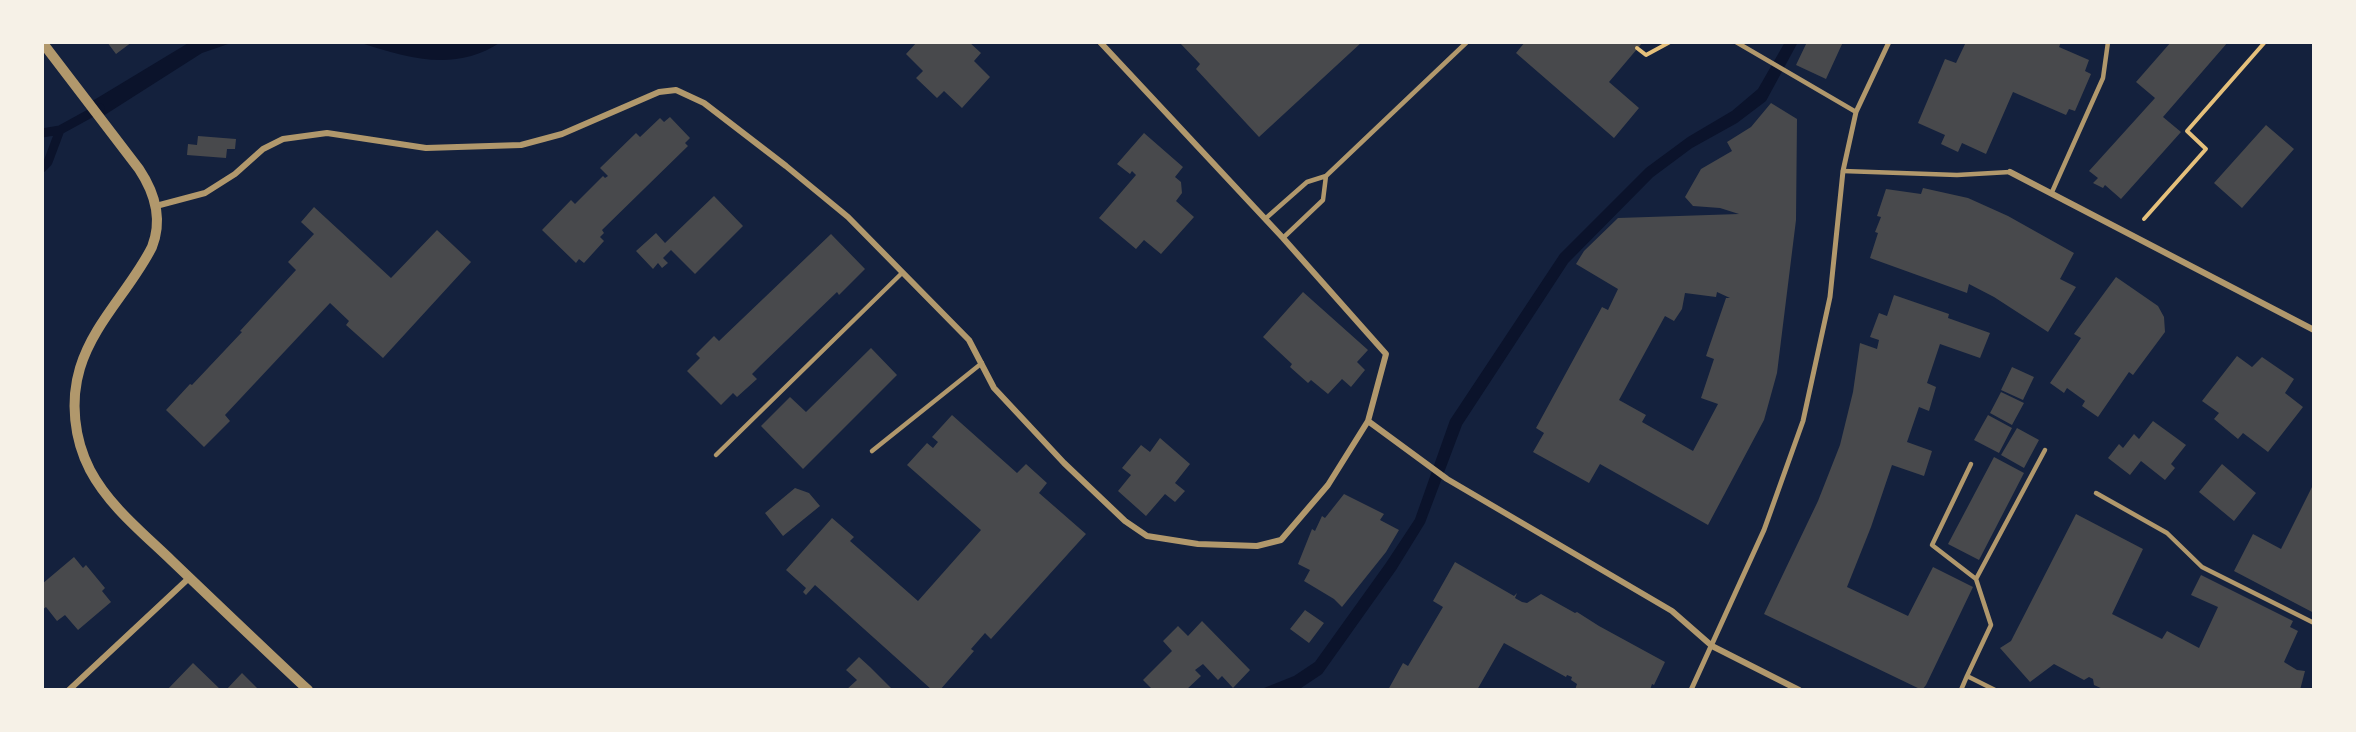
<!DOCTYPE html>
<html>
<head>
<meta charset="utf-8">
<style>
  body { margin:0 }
  #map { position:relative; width:2356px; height:732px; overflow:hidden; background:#14213d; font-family:"Noto Sans",sans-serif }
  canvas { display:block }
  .frame { position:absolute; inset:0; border:44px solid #f6f1e7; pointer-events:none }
</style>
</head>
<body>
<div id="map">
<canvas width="2356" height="732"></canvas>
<div class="frame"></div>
</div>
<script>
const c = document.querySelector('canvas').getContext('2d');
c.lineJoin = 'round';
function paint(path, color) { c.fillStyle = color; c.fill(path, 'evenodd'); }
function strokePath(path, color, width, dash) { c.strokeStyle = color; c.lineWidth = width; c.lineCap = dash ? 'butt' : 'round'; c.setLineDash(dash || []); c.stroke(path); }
paint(new Path2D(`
  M190,42H234L202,53L100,118L89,103Z
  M358,42H501C454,73 408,58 358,42Z
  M1785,42H1798L1766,101L1737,123L1692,148L1653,177L1568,263L1462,425L1425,523L1396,570L1322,674L1298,690H1259L1294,676L1315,662L1386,563L1415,519L1450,420L1560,254L1646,168L1688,137L1732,111L1758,89Z`), '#0b132b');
strokePath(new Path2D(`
  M42,133L60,130L100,108
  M42,168L48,162L60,130`), '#0b132b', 9);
paint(new Path2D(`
  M107,42H132L116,54Z
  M917,42H946L948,44L950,42H969L981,53L974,61L990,77L962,108L944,91L937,98L916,78L923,71L906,54Z
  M1179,42H1362L1259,137L1196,69L1200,64Z
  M1525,42H1643L1609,82L1639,108L1614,138L1516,53Z
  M1807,42H1843L1826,79L1796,65Z
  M1966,42H2061L2059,47L2089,60L2085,71L2091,74L2075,111L2069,109L2066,115L2013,92L1986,154L1962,143L1958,152L1941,144L1945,135L1918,123L1945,59L1956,63Z
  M2171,42H2228L2163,117L2181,132L2121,199L2105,185L2103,188L2093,183L2098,178L2089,171L2155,98L2136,82Z
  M1771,103L1797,119L1796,220L1777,373L1764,420L1708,525L1600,464L1589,483L1533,452L1544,433L1536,428L1602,307L1608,310L1618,289L1576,264L1584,251L1618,218L1739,214L1720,208L1693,206L1685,197L1701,169L1732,151L1727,142L1751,127ZM1717,292L1730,298H1726L1706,356L1714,359L1701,398L1718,404L1693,451L1642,422L1646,415L1619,400L1665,316L1674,321L1682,309L1685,293L1716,297Z
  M670,117L690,138L685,143L688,146L602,230L604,233L600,237L604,241L584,263L579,259L576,263L542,230L571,200L575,204L603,176L605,178L608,176L600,168L636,133L640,137L660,118L664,122Z
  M2266,125L2294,149L2242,208L2214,183Z
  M1144,133L1183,167L1175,177L1181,182L1182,193L1176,201L1194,217L1161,254L1144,240L1136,249L1099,218L1136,175L1132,171L1130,174L1117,164Z
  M198,136L236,139L235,149H227L226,158L187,155L188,144L197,145Z
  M1923,188L1968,198L2008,216L2074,253L2060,279L2076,287L2048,332L1994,297L1969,284L1967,293L1870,258L1878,233L1875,232L1881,217L1877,216L1886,189L1921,194Z
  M714,196L743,226L695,274L671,250L663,258L668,263L662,268L658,263L653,269L636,251L656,233L665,243Z
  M314,207L391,278L437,230L471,262L383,358L346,325L349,321L330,303L225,415L230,421L204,447L166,410L190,384L192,385L242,332L240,331L296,270L288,262L314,234L301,222Z
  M831,234L865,269L839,295L837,292L761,365L752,374L757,379L737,397L733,393L721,405L687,371L700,358L696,354L714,336L719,341Z
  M2116,277L2158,306L2164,317L2165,332L2133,375L2129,372L2098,417L2082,406L2085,401L2067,388L2064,393L2050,383L2081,338L2074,334Z
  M1303,292L1368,350L1357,362L1365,370L1351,387L1342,379L1328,394L1311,380L1308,383L1290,367L1292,364L1263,337Z
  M1894,295L1949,314L1948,318L1990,333L1980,358L1940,344L1927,383L1936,387L1929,411L1919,407L1907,442L1932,451L1924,476L1892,465L1871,527L1847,587L1908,616L1933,567L1973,587L1926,685L1922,690L1764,614L1818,501L1840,445L1853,392L1860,343L1877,349L1879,340L1870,337L1879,313L1887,316Z
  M871,348L897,375L803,469L761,426L790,397L806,412Z
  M2237,356L2252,367L2262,357L2294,379L2285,393L2303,407L2268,452L2243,433L2238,439L2214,419L2219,413L2202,401Z
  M2012,367L2034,377L2023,400L2001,390Z
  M2001,392L2024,403L2012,425L1990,413Z
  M952,415L1017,473L1026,464L1047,483L1039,493L1086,534L991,639L985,633L971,649L974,651L940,690H932L815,585L806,595L803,592L806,588L786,570L832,518L854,537L850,541L918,601L981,530L907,465L927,443L933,448L938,442L932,437Z
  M1988,415L2012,428L1999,453L1974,440Z
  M2153,421L2186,445L2171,464L2175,468L2165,480L2141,461L2130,475L2108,458L2119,444L2123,448L2134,434L2139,439Z
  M2017,428L2039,440L2024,468L2001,455Z
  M1160,438L1190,464L1175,483L1185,491L1175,502L1165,494L1146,516L1118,491L1131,475L1122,468L1141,445L1150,452Z
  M1994,457L2024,473L1979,560L1948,544Z
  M2222,464L2256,493L2234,521L2199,492Z
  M2314,483V613L2234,571L2253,534L2281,549Z
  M795,488L809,493L820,506L783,536L765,513Z
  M1344,494L1384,514L1380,520L1399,530L1386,552L1342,607L1334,599L1304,581L1310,570L1298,564L1312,529L1315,531L1322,516L1325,518Z
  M2076,514L2143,549L2112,614L2162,639L2167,631L2199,648L2218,607L2191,595L2201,575L2293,621L2290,627L2298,631L2284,662L2297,670L2305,671L2300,690H2105L2094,685L2093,679L2089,677L2084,680L2054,664L2030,682L2000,648L2011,641Z
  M74,557L83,568L86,565L105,588L102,591L111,602L78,630L65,615L57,621L46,607L42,610V584Z
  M1455,562L1514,596L1517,593L1515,598L1522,602L1527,603L1541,594L1575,613L1577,612L1599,626L1665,662L1654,685L1652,684L1650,690H1575L1577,684L1571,680L1572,677L1567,675L1566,677L1504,643L1477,690H1388L1403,663L1408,666L1443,607L1433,601Z
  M1305,610L1324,623L1309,643L1290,629Z
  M1202,621L1250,670L1233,688L1222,676L1218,680L1203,664L1195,670L1201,676L1186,690H1153L1143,680L1172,651L1163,641L1178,626L1188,636Z
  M859,657L870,667L893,690H846L857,680L846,670Z
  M193,663L221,690H167Z
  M242,673L259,690H226Z`), '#48494c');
strokePath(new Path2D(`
  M1637,48L1646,55L1670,42
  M2144,219L2206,149L2187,131L2265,42`), '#e5c07b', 4);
strokePath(new Path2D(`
  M1736,42L1856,112
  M1843,171L1957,175L2010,172
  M2052,192L2103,78L2108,42
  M1265,219L1307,182L1326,176L1467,42
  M1283,238L1323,200L1326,176
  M872,451L982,363
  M716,455L902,273
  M1971,464L1932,545L1976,579
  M2096,493L2167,533L2202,567L2314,623
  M1967,676L1991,625L1976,579L2045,450
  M1961,690L1967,676L1995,690`), '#b1986c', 4.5);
strokePath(new Path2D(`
  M1691,690L1764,530L1803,421L1830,297L1843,171L1856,112L1889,42`), '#b1986c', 5);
strokePath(new Path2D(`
  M2010,172L2314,330
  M156,206L205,193L235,174L263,149L283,139L327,133L426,148L521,145L562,134L659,92L676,90L704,103L786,166L848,217L969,340L994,388L1064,463L1125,521L1147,536L1198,544L1257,546L1281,540L1328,485L1368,421L1386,354L1283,238L1100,42
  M1368,421L1447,479L1672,611L1712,646L1799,690
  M69,690L189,578`), '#b1986c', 6);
strokePath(new Path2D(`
  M42,42L139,169C155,193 163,219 152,247C131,289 94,322 80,368C70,401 74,439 90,470C109,506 143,533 172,561C217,604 262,647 308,690`), '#b1986c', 10);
</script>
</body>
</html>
